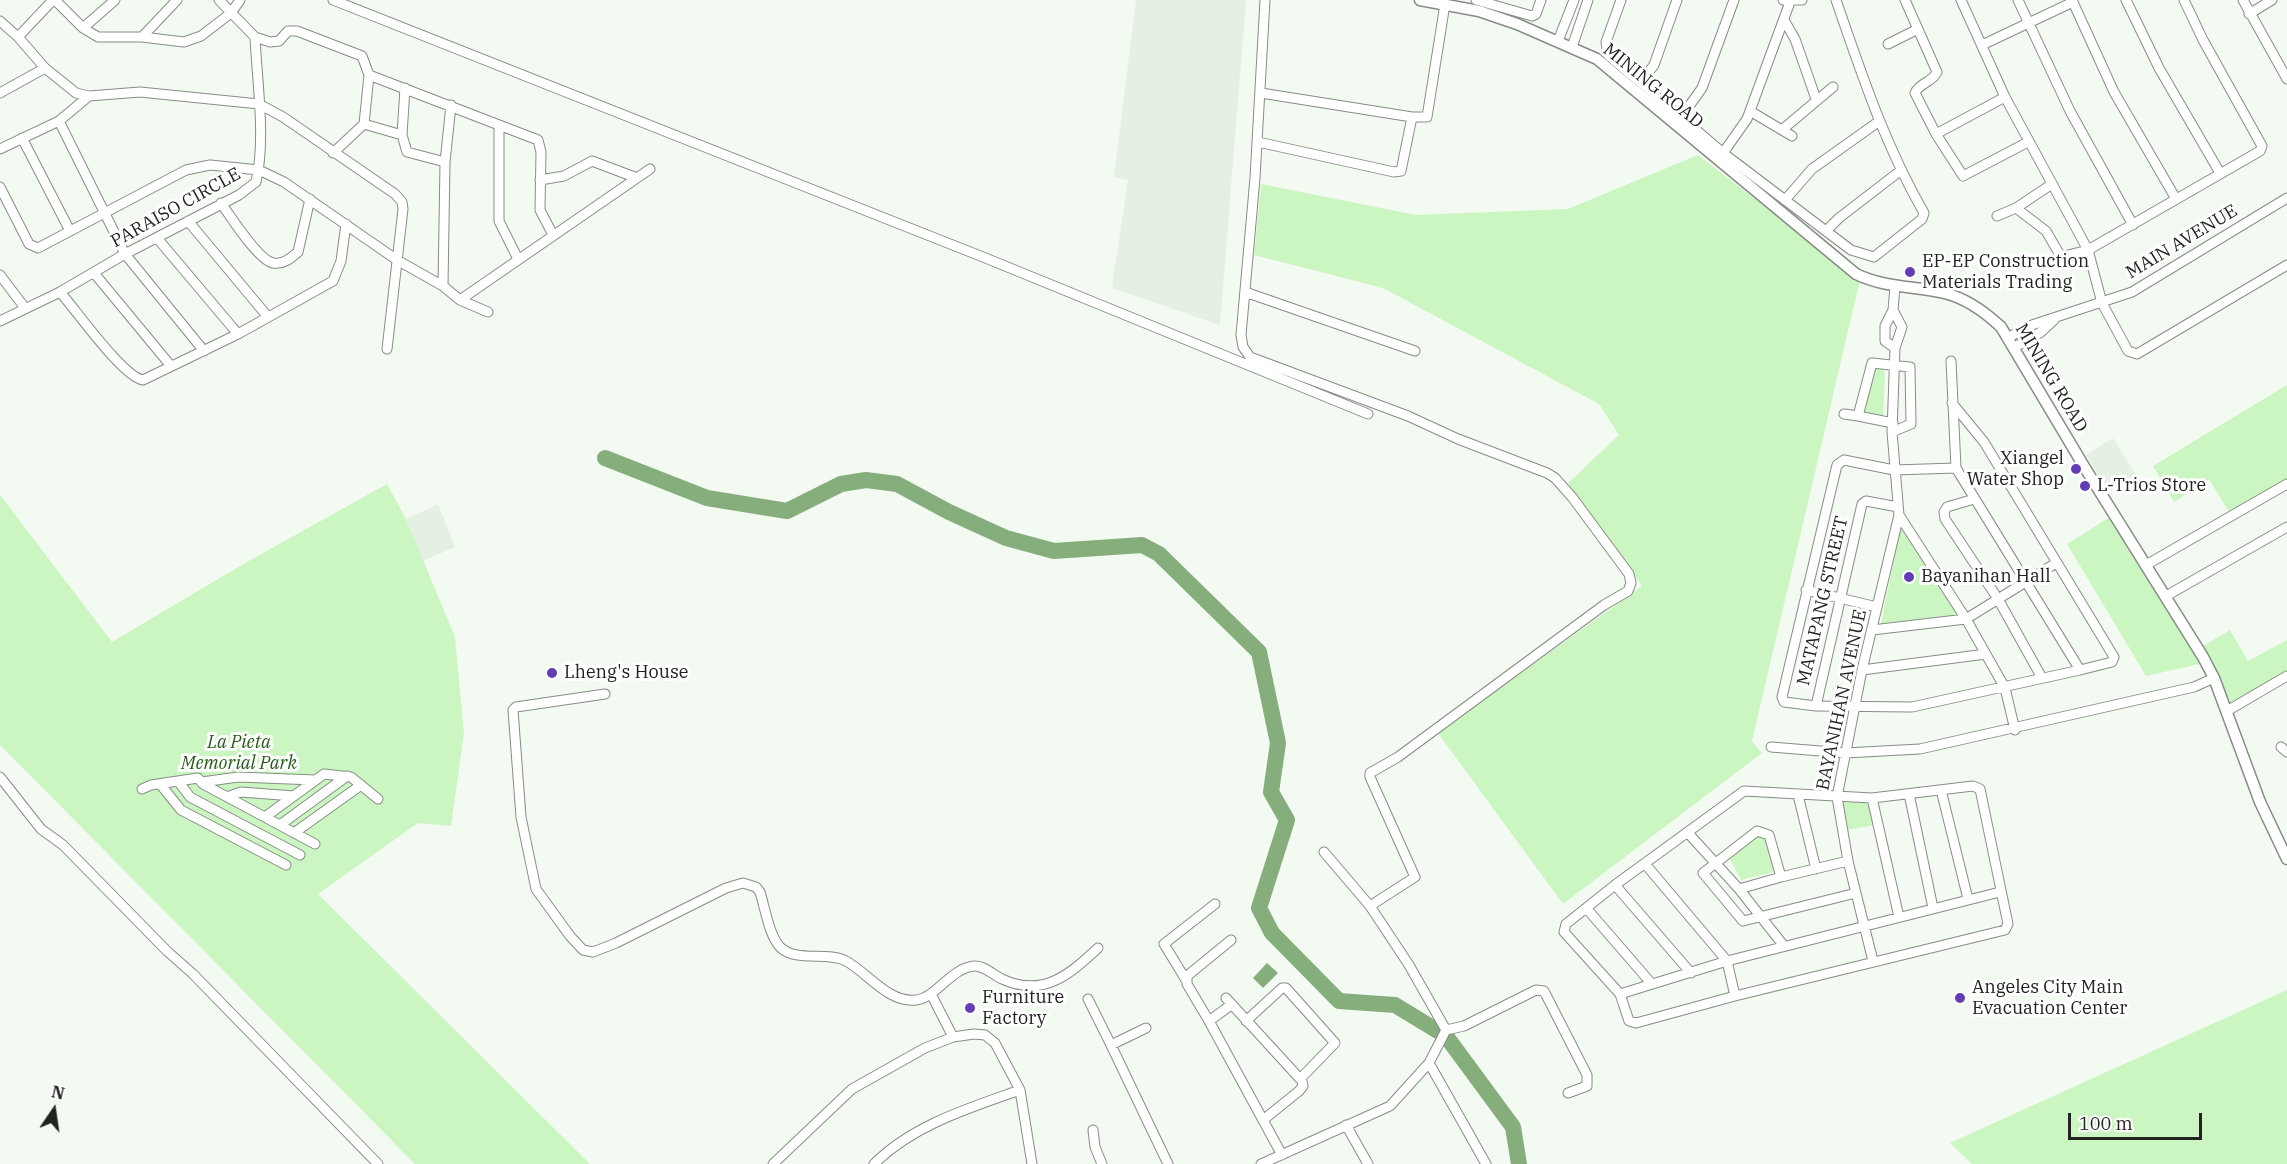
<!DOCTYPE html>
<html>
<head>
<meta charset="utf-8">
<style>
  body { margin:0 }
  #map { position:relative; width:2287px; height:1164px; overflow:hidden; background:#f3faf2; font-family:"IBM Plex Serif",serif }
  canvas { display:block }
  .north { position:absolute; left:24px; top:1080px; width:60px; height:60px; -webkit-text-stroke:4px #fff; paint-order:stroke; rotate:13deg; font-size:16px; font-weight:700; line-height:24px; text-align:center; color:#212321 }
  .north::after { content:''; display:block; margin:auto; width:21px; height:27px; background:#212321; clip-path:polygon(50% 0,100% 100%,50% 72%,0 100%) }
  .scale { position:absolute; left:2068px; top:1113px; width:134px; height:27px; box-sizing:border-box; border:3px solid #212321; border-top:0; padding-left:8px; font-size:18px; line-height:21px; white-space:nowrap; color:#212321; -webkit-text-stroke:4px #fff; paint-order:stroke }
</style>
</head>
<body>
<div id="map">
<canvas width="2287" height="1164"></canvas>
<div class="north">N</div>
<div class="scale">100 m</div>
</div>
<script>
const c = document.querySelector('canvas').getContext('2d');
c.lineJoin = 'round';
function paint(path, color) { c.fillStyle = color; c.fill(path, 'evenodd'); }
function strokePath(path, color, width, dash) { c.strokeStyle = color; c.lineWidth = width; c.lineCap = dash ? 'butt' : 'round'; c.setLineDash(dash || []); c.stroke(path); }
function write(font, color, halo, rows, align = 'center') {
  c.font = font + ' "IBM Plex Serif",serif'; c.lineWidth = 6; c.setLineDash([]); c.textBaseline = 'middle'; c.strokeStyle = halo; c.fillStyle = color; for (const [text, x, y, turn = 0] of rows) {
    c.save(); c.translate(x, y); c.rotate((+turn || 0) * Math.PI / 180); c.textAlign = isNaN(turn) ? turn : align; if (halo) c.strokeText(text, 0, 0); c.fillText(text, 0, 0); c.restore();
  }
}
paint(new Path2D(`
  M1136,0H1246L1220,325L1112,288L1128,180L1114,177Z
  M2113,438L2136,475L2109,492L2086,455Z
  M438,504L455,547L423,561L406,519Z`), '#e4f0e2');
paint(new Path2D(`
  M1698,155L1860,280L1752,741L1762,753L1563,904L1438,733L1642,586L1568,483L1619,435L1599,404L1383,288L1254,255L1261,184L1416,215L1568,209Z
  M1871,365L1882,367L1885,373L1883,417L1862,414Z
  M2287,385V479L2229,512L2209,479L2174,502L2153,466Z
  M387,484L406,519L455,637L464,733L451,826L418,823L318,894L590,1164H415L0,745V495L112,642L245,563Z
  M2110,517L2204,663L2146,676L2067,544Z
  M1901,525L1960,618L1880,628Z
  M2230,630L2248,661L2287,640V672L2230,704L2203,646Z
  M1843,799L1870,800L1875,825L1847,830Z
  M1763,832L1777,871L1741,880L1728,855Z
  M2287,990V1164H1972L1950,1143Z`), '#cbf6c1');
paint(new Path2D(`
  M1267,963L1278,973L1263,988L1253,978Z`), '#86ae7d');
strokePath(new Path2D(`
  M605,458L707,498L787,511L841,484L866,480L897,484L949,512L1006,538L1054,551L1142,545L1159,554L1259,652L1278,743L1271,792L1287,820L1259,908L1272,933L1339,1001L1395,1005L1446,1036L1513,1127L1519,1164`), '#86ae7d', 16);
const minor = new Path2D(`
  M55,0L83,28L98,37H142L184,42L201,36L231,13L240,0
  M333,0L983,257L1368,414
  M1265,0L1255,178L1241,335L1243,347L1250,357L1408,416L1458,439L1547,473L1555,478L1572,497L1629,574L1631,583L1628,591L1604,605L1398,757L1370,773V777L1415,877L1370,906
  M1476,0L1532,16L1536,14L1541,0
  M1621,0L1606,42L1608,55L1723,153L1851,250L1874,257L1922,219L1924,213C1884,143 1862,75 1836,0
  M1783,0H1802
  M1905,0L1937,72C1933,82 1919,83 1915,93L1936,134
  M1961,0L2005,97L2088,250L2102,303L2128,351L2137,354L2287,265
  M2018,0L2070,111L2133,225
  M2072,0L2114,92L2176,199
  M2126,0L2159,68L2220,173
  M2243,0L2287,79
  M2249,14L2272,0
  M1784,20L1795,39L1816,99
  M0,21L18,37L45,68L76,93L89,96L140,92L259,104L283,117L395,194L402,202L403,209L387,349
  M83,28L115,0
  M18,37L53,0
  M142,37L177,0
  M255,37L270,42L279,41L288,31H297L362,56L369,75L364,124L333,153
  M1558,41L1574,0
  M1888,44L1918,29
  M1982,45L2073,2
  M1572,47L1588,0
  M369,75L538,140L541,152L540,210L553,235
  M1641,82L1654,65L1677,0
  M0,93L45,68
  M1261,93L1412,117H1427L1445,4
  M2005,97L1936,134L1963,176L2028,142
  M1750,111L1792,136
  M1682,116L1702,88L1734,0
  M59,121L125,254L204,351
  M364,124L402,135L407,152L445,162
  M499,125V221L518,259
  M1783,129L1833,87
  M402,135L405,88
  M22,138L70,231
  M1258,142L1394,172L1401,171L1412,117
  M0,149L59,121L89,96
  M1723,153L1747,119L1790,2
  M540,180L564,176L592,161L637,178
  M2052,184L2016,208L2046,231L2060,255L2064,256L2088,250L2260,151L2262,146L2203,40L2184,0
  M0,187L29,244L38,248L186,170L210,165L259,170L284,182L397,260L443,286L460,300L488,312
  M1785,200L1812,169L1878,122
  M221,203C231,217 258,260 273,263C283,265 291,258 298,252L310,199
  M1997,216L2016,208
  M188,221L268,317
  M1826,231L1839,218L1900,171
  M157,238L238,334
  M94,273L171,366
  M0,275L25,308
  M443,286L445,162L451,105
  M60,292C76,310 123,377 143,380L238,334L333,281L341,261L346,224
  M1245,292L1415,351
  M460,300L650,169
  M1893,310L1902,327L1895,348L1892,432L1899,515L1966,619L2005,688L2015,730
  M0,321L60,292L125,254L239,195L256,182C266,139 257,82 255,37L219,0
  M2009,337L2032,325L2132,292L2287,198
  M2015,347L2041,332L2054,320
  M1895,348L1885,341V326L1893,310L1895,287
  M1951,361L1956,468L1894,470L1844,460L1837,465L1782,697L1784,702L1816,706L1912,707L2080,670L1956,468
  M1952,403L1984,442L2114,657L2112,662L2080,670
  M1844,414L1858,416
  M1892,432L1911,424L1910,367L1872,363L1858,416L1893,423
  M1974,499L1947,507L1944,512L1945,519L1998,599L2042,678
  M2146,565L2287,484
  M1806,590L1877,607
  M2166,596L2287,527
  M1872,630L1966,619L2056,563
  M1862,670L1986,654
  M605,694L516,707L513,710L521,817L536,889L570,936L583,950L593,952L616,943L726,888L743,883L756,887L760,892C765,908 769,935 780,947C796,963 827,951 846,961C868,973 888,1003 916,1000C936,998 951,968 974,966C984,965 993,975 1002,979C1043,998 1069,975 1098,948
  M1816,706L1862,504L1866,501L1898,507
  M2227,711L2287,676
  M1771,747L1845,753L1920,749L2194,687L2214,678
  M2281,747L2287,752
  M0,777L41,829L63,845L167,951L193,974L378,1164
  M178,781L190,797L300,855
  M202,782L238,777L315,780
  M160,784L181,810L286,865
  M1973,786L1980,789L2008,924L2005,930L1735,996L1636,1023L1629,1021L1620,994L1564,932L1566,924L1615,885L1744,791L1872,798Z
  M142,789L151,785L198,778L203,784L315,844
  M1941,790L1968,899
  M1909,794L1933,908
  M1798,795L1816,869
  M227,797L241,792L294,796
  M1872,798L1899,917
  M265,817L324,774L351,777L378,799
  M280,825L347,776
  M294,833L361,785
  M1688,833L1739,889L1784,946
  M1848,861L1781,877L1769,835L1757,831L1703,873L1743,921L1856,893
  M1646,865L1727,961L1735,996
  M1615,885L1691,973
  M1739,889L1781,877
  M1587,909L1651,983
  M1873,961L1848,861L1837,797L1862,670L1899,515
  M1186,980L1164,944L1215,904
  M931,994L953,1037
  M1620,994L1727,961L2000,892
  M1226,998L1302,1081L1303,1086L1299,1091L1263,1120
  M1088,999L1111,1045
  M1231,1005L1209,1021L1282,1155
  M1209,1021L1187,984V976L1231,940
  M1246,1021L1282,988H1286L1335,1043L1300,1079
  M1146,1028L1111,1045L1168,1164
  M1446,1030L1464,1026L1536,990L1544,991L1587,1075V1086L1568,1093
  M1429,1063L1486,1164
  M1346,1125L1368,1164
  M1093,1130L1095,1147L1102,1164
  M773,1164L852,1089L925,1048L953,1037L974,1034L985,1035L995,1043L1020,1090L1032,1164
  M874,1164C913,1125 969,1108 1020,1090
  M1261,1164L1390,1106L1429,1063L1446,1030L1409,965L1370,906L1324,852`);
const tertiary = new Path2D(`
  M1420,0L1479,11L1517,24L1597,59L1856,274C1885,288 1914,286 1944,293C1966,298 1985,312 2001,327L2085,468L2203,657L2214,678L2260,802L2287,859`);
strokePath(minor, '#878d86', 11);
strokePath(tertiary, '#878d86', 13);
strokePath(minor, '#fff', 9);
strokePath(tertiary, '#fff', 10);
for (const [x, y, r, color] of [
  [1910,272,6,"#633db5"],
  [2076,469,6,"#633db5"],
  [2085,486,6,"#633db5"],
  [1909,577,6,"#633db5"],
  [552,673,6,"#633db5"],
  [1960,998,6,"#633db5"],
  [970,1008,6,"#633db5"]
]) { const dot = new Path2D(); dot.arc(x, y, r, 0, 2 * Math.PI); c.fillStyle = color; c.fill(dot); strokePath(dot, '#fff', 2); }
write('18px', '#212321', '#fff', [
  ["MINING ROAD",1653,86,39],
  ["PARAISO CIRCLE",176,208,-29],
  ["MAIN AVENUE",2182,242,-31],
  ["MINING ROAD",2051,378,59],
  ["MATAPANG STREET",1823,601,-77],
  ["BAYANIHAN AVENUE",1842,700,-78]
]);
write('18px', '#212321', '#fff', [
  ["EP-EP Construction",1922,262],
  ["Materials Trading",1922,283],
  ["Xiangel",2064,459,"right"],
  ["Water Shop",2064,480,"right"],
  ["L-Trios Store",2097,486],
  ["Bayanihan Hall",1921,577],
  ["Lheng's House",564,673],
  ["Angeles City Main",1972,988],
  ["Evacuation Center",1972,1009],
  ["Furniture",982,998],
  ["Factory",982,1019]
], 'left');
write('italic 18px', '#255a18', '#fff', [
  ["La Pieta",239,743],
  ["Memorial Park",239,764]
]);
</script>
</body>
</html>
